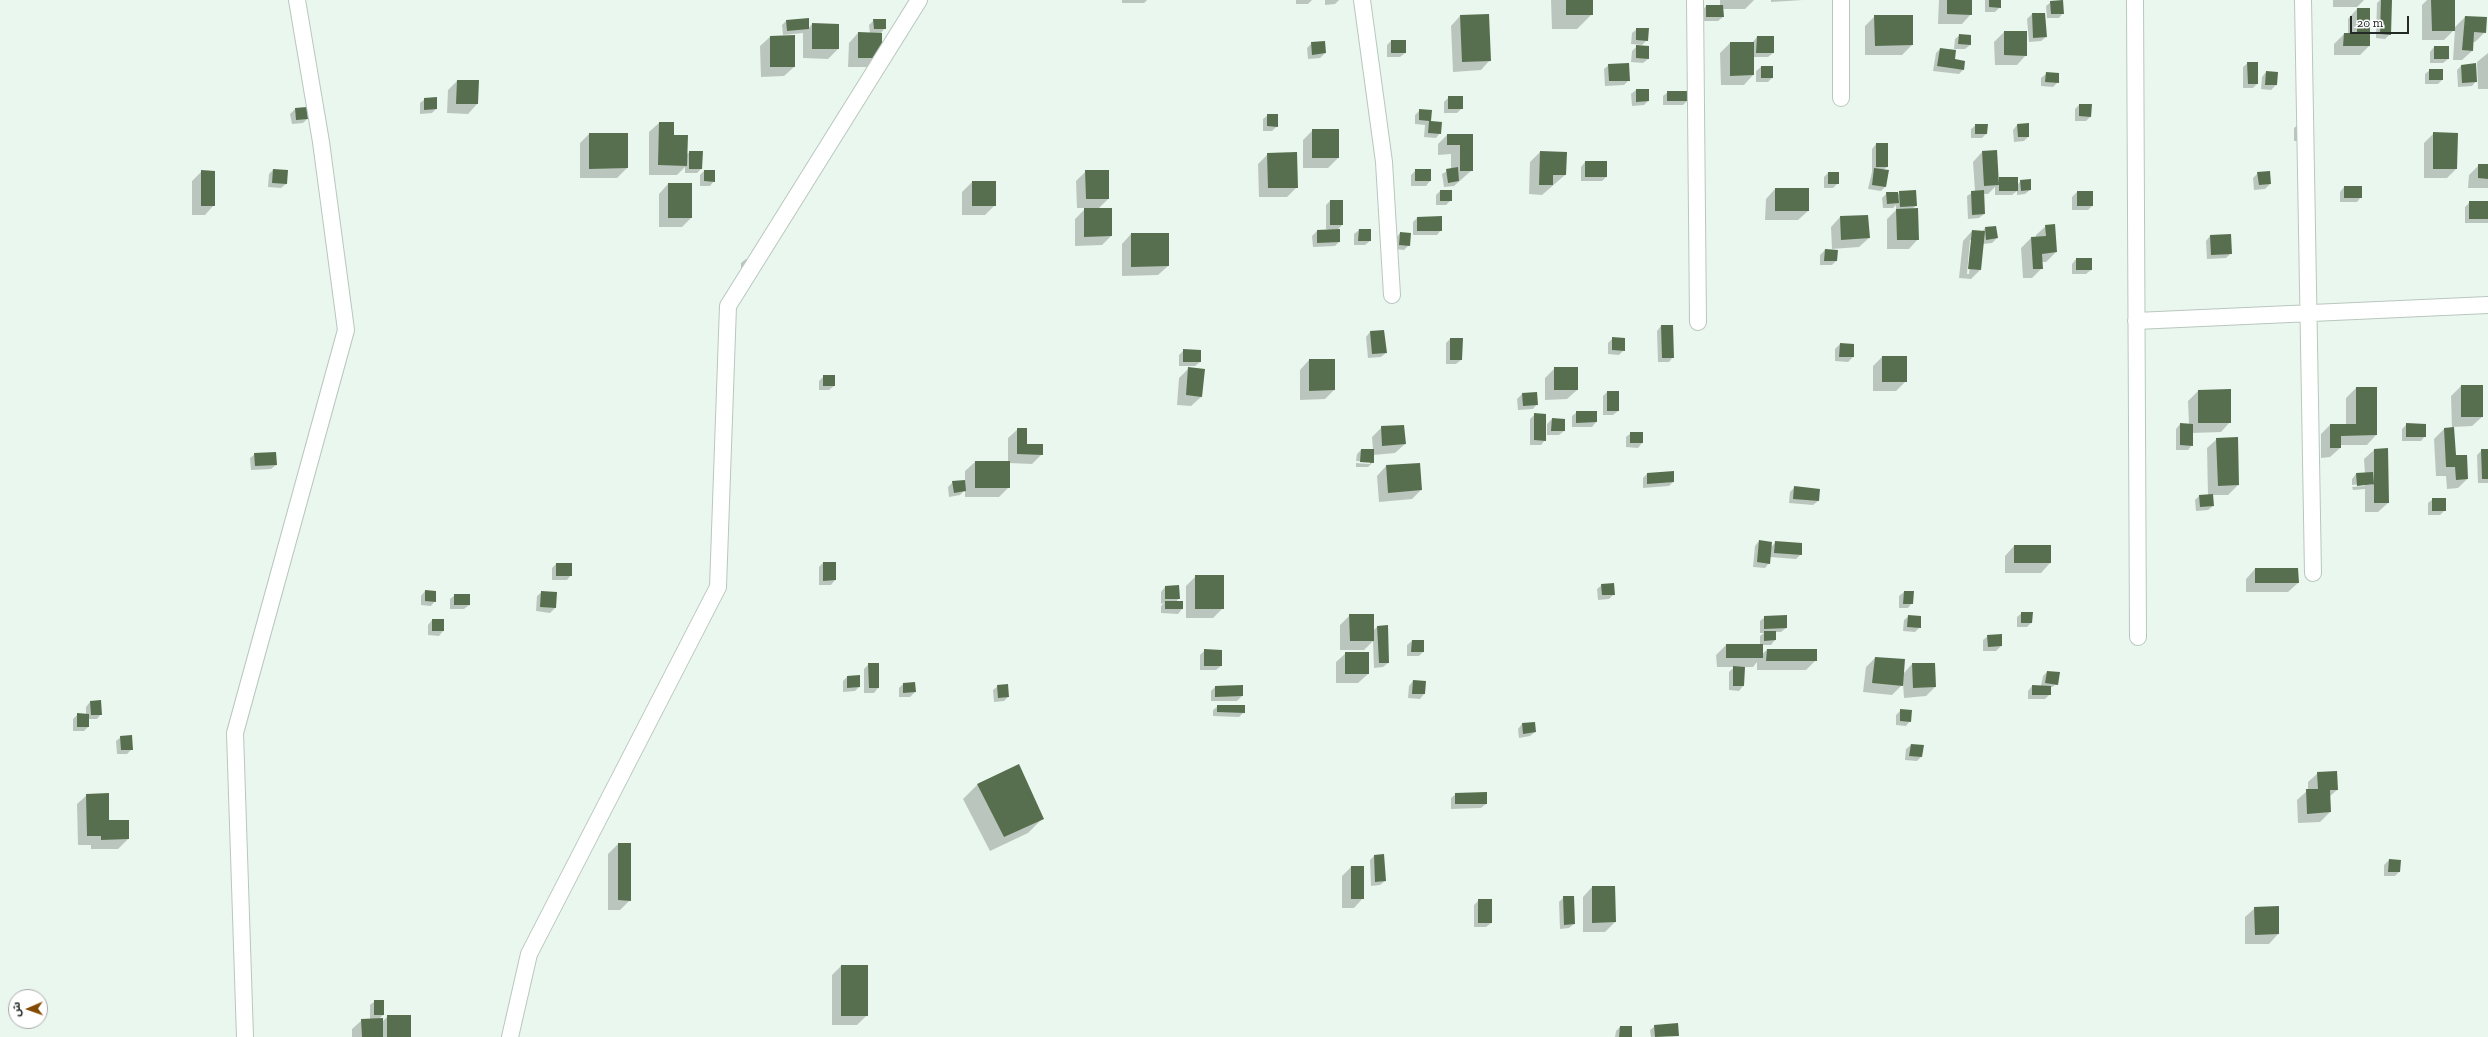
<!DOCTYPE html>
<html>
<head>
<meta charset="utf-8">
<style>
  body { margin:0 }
  #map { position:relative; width:2488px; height:1037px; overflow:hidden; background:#e9f7ee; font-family:"Zilla Slab","Noto Sans Arabic",serif }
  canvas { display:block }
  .north { position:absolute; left:8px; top:989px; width:40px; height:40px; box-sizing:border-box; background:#fff; border:1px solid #a7a9a8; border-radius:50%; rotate:268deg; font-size:11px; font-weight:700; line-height:16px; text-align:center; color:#232925 }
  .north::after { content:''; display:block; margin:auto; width:14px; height:18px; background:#834900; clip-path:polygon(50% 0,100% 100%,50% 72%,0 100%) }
  .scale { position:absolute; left:2350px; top:16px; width:59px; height:18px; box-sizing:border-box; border:2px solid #232925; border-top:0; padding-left:5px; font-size:12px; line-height:14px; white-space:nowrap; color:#232925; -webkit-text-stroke:3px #fff; paint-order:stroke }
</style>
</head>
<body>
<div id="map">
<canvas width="2488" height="1037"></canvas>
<div class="north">ش</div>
<div class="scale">20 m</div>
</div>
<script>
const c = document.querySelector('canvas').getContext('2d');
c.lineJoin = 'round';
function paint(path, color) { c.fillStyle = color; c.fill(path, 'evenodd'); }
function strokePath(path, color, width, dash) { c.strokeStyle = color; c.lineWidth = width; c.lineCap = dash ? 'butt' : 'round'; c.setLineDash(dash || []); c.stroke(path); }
paint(new Path2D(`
  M1122,0H1147L1144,3H1122Z
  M1296,0H1312L1308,4H1296Z
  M1325,0H1339L1335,4L1325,5Z
  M1551,0H1593L1592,14L1577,29H1552Z
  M1720,0H1754L1745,9H1722L1723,17L1718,21H1702V11L1706,6H1720Z
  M1771,0H1803L1771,2Z
  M1939,0H1971V14L1962,24H1938Z
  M1985,0H2000V7L1995,12H1985Z
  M2333,0H2364L2357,7H2333Z
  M2380,0H2391L2390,34L2385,39L2376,38L2377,3Z
  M2427,0H2454V28L2465,17L2486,18L2485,32L2475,42H2472V51L2462,60H2453L2455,29L2444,40H2422V5Z
  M2051,2L2063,13L2059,18H2047L2046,6Z
  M2357,9L2369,46L2360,55H2334V44L2344,34H2348V19Z
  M2032,14H2044L2046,37L2041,41L2029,42L2027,19Z
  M1460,16L1490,60L1481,70L1453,72L1451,26Z
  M1875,16H1912V45L1902,55H1865V26Z
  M874,20L885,28L881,33V58L871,67H848L849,43L858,33H870L869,25Z
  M786,21L808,29L812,24L838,49L828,59L803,58V33L783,35L782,25Z
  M1637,29L1647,40L1642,45L1631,44L1632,33Z
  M2004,32L2026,55L2017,65H1995L1994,42Z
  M1960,35L1970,45L1965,49H1954L1955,39Z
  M770,37L794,67L784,76L761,77L760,46Z
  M1757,37L1773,53L1768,57H1753V75L1744,85H1721L1720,53L1730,43H1752Z
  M1391,41L1405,53L1400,57H1387V45Z
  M1312,43L1325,53L1320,58L1308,59L1307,48Z
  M1637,46L1648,59L1643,63L1631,62L1632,51Z
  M2434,47L2448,59L2443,63H2430V52Z
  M1940,49L1963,70L1959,74L1933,71L1936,53Z
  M2488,53V89H2478L2477,62Z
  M2248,63L2257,84L2253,88H2243V67Z
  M1609,65L1628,81L1624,85L1605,86L1604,69Z
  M2461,66L2477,80L2472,86L2458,87L2457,70Z
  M1761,67H1772V78L1768,82H1756V71Z
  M2430,70L2442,80L2438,84H2425V74Z
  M2266,72L2276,85L2271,90L2261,89L2262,77Z
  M2046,74L2058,82L2053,87L2041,86V78Z
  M457,81L477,104L468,114L447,113L448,90Z
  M1636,90L1648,101L1644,105L1632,106L1631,94Z
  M1668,92L1687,101L1683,105H1663V96Z
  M1449,97L1462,108L1457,113H1444V102Z
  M425,99L436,109L432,113L420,114V103Z
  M2079,105L2090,117L2086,121H2075V109Z
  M306,108L307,119L303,123L292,124L290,114L295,109Z
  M1420,110L1440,133L1436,138L1424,137L1425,125L1415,124V115Z
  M1268,115L1277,126L1272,131H1263V119Z
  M659,123H673V136L686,155L690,152L701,169L697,173H685V167L677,175H649V132Z
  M2299,124L2303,141H2294V128Z
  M1976,125L1986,134L1982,138H1971V129Z
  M2017,125L2028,137L2024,141L2014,142L2013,130Z
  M1313,130L1338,158L1328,168H1303V140Z
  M2434,133L2456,169L2447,178H2424V143Z
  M589,134L627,168L617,178H580V143Z
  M1447,135H1472V170L1454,186L1444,187L1442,174L1451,169V154L1438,155V144Z
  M1876,144L1887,167L1883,170L1885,187L1881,191L1868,189L1872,172V149Z
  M1540,152L1565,175L1542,195L1529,194L1530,162Z
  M1982,152L1998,180L2000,178L2017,185L2021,181L2030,190L2025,194L2017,195V191L2012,195H1995V187L1988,194H1983L1984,214L1979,218L1968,219L1967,196L1975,191L1973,162Z
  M1268,154L1297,187L1287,197H1259L1258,164Z
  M1585,162L1606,177L1602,181H1581V167Z
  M2479,165H2488V188H2468L2469,175Z
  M273,170L287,171L286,184L281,188L268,187L269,174Z
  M1416,170H1430V181L1426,186H1411V175Z
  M202,171L214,205L205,215H192V181Z
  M704,171L714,181L710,186H700V175Z
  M1086,171L1108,199L1098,209L1111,236L1102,245L1075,246V219L1086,208H1077L1076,181Z
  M1828,173L1838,183L1833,188H1824V177Z
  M2258,173L2270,184L2265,189L2254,190L2253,178Z
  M972,182L995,205L985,215H962V192Z
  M668,184L691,218L682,227H659V194Z
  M2344,187L2361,197L2357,202H2340V192Z
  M1775,189L1808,211L1798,220H1765L1766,199Z
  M1440,191L1451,200L1446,205H1436V195Z
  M1900,192L1916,206L1912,209L1918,239L1909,249H1887V219L1896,210V205L1893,208H1883L1882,198L1887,193L1897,195Z
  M2077,192L2092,206L2088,210H2072V197Z
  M1330,201L1342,225L1336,231L1339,242L1335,246L1313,247L1312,236L1317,231H1331L1326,229V205Z
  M2470,202H2488V223H2465V207Z
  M1840,217L1869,238L1859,247L1832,249L1831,227Z
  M1417,218L1441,230L1437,235H1413V222Z
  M2046,226L2056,252L2046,262H2042V268L2032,278H2023L2021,248L2031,238H2036V235Z
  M1985,228L1997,238L1992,243L1983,244L1980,270L1971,279L1959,278L1963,241L1972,231L1982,232ZM1970,240H1972L1969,274H1967Z
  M1359,230L1370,241L1365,245H1354V234Z
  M1400,233L1409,245L1404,250L1395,249L1396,238Z
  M1131,234L1168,266L1158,275L1122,276V244Z
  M2210,236L2231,253L2226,258L2207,259L2206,241Z
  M1825,250L1836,261L1832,265H1820V255Z
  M746,259H758L741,275V263Z
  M2076,259L2091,270L2086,274H2072V264Z
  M1661,326L1673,357L1669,362H1658L1657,331Z
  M1370,332L1386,353L1381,357L1368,358L1366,337Z
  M1613,338L1624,350L1619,355L1608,354V343Z
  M1450,339L1461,360L1456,364H1446V343Z
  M1840,344L1853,357L1848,362L1835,361V349Z
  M1184,350L1200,362L1195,366H1179V355Z
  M1882,357L1906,381L1896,391H1873V366Z
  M1309,360L1334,390L1325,399L1300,400V370Z
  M1189,368L1201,397L1191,406L1177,405L1179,378Z
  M1555,368L1577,390L1567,399L1545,400V378Z
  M824,376L834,386L829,390H819V381Z
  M2461,386H2482V417L2472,426L2453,427L2455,456L2467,479L2458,488L2447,489L2446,476H2436L2434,439L2444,429H2452L2451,396Z
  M2356,388L2376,435L2367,445H2340V448L2330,457L2321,458V434L2330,425H2346V398Z
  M2198,391L2230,422L2221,432L2192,433V445L2188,450H2176V429L2180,424L2189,425L2188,401Z
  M1607,392L1618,411L1613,415H1603V396Z
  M1536,393L1537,404L1533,409L1518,410L1517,399L1522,394Z
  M1577,412H1596V422L1592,427H1572V416Z
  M1535,414L1545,440L1541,445H1530V419Z
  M1552,419L1564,431L1559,435H1547V424Z
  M2407,424L2425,436L2421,441H2402V429Z
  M1382,427L1405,444L1395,453L1373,455V462L1368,467H1356V463L1370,464V462L1356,461L1357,454L1361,450H1373L1372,437Z
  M1018,429L1026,445L1042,454L1032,464L1009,463V487L999,497H965V490L960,495L949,497L948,487L953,482L965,481V471L975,462H1008V438Z
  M1631,433H1642V443L1638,448L1626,447V437Z
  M2217,439L2238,485L2228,495H2212L2213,506L2208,510L2196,511L2195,500L2199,496L2208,495L2207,448Z
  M2374,450L2388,503L2378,512H2365V489L2353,490L2352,487L2365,486V484L2352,485V479L2356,474H2365L2364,459Z
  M2482,450H2488V483H2478L2477,455Z
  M255,454L276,465L271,469L251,470L250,458Z
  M1386,466L1421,490L1412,499L1379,502L1377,476Z
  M1647,474L1673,482L1669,486L1643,488V478Z
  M1794,488L1818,501L1813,505L1789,503L1790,492Z
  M2433,499L2445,510L2440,515H2428V503Z
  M1759,541L1771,547L1776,542L1801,554L1796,559L1770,557L1769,563L1765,568L1753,567L1755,546Z
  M2014,546H2050V563L2041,573H2005V556Z
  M823,563L835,580L831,585H819V567Z
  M556,564L571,575L567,580H552V568Z
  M2255,569L2298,583L2288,592H2246V579Z
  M1196,576L1223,608L1213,618H1186V586Z
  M1602,585L1614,594L1609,599L1598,600L1597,589Z
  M1165,587L1179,598L1176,602H1182V609L1178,614L1161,613V606L1164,603L1161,604V592Z
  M425,591L435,601L431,606L421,605V596Z
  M542,592L556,593L555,608L550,613L536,611L537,596Z
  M1904,592L1912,603L1908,608H1899V596Z
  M455,595L469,605L464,609H450V599Z
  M2022,613L2031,623L2027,627H2017V617Z
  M1350,615L1373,631L1377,627L1388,663L1383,667L1374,668L1373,641L1364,650H1340V625Z
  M1909,616L1920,627L1915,632L1903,631L1904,620Z
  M1765,617L1786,628L1781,632H1775V640L1771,645H1762V654L1767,650L1816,660L1806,670H1757V662L1753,667H1744L1743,686L1739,691L1729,690V672L1734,667H1717L1716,655L1726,645H1760V636L1764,633H1760V621Z
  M432,620H443V631L439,636L428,635V625Z
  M1988,636L2001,646L1996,651H1983V640Z
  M1412,641H1423V652L1419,656H1407V645Z
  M1205,650L1221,666L1216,670H1200V655Z
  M1346,653L1368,674L1358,683H1336V662Z
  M1875,658L1903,674L1912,664L1935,687L1926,696L1904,698L1903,684L1892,695L1863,692L1866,667Z
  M869,664H878V688L874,693H864V669Z
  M2047,672L2057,684L2050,688V694L2045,699H2028V691L2032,686H2041L2043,676Z
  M847,677L859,687L855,691L843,692V681Z
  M1413,681L1425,682L1424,694L1420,699L1408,698L1409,686Z
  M903,684L915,692L910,697H899V688Z
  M998,686L1008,697L1004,701L994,702L993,690Z
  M1215,687L1242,696L1237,701H1211V691Z
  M90,702L101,714L97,719H88V727L84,731H73V719L78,714L86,715V707Z
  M1218,706L1244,712L1239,717L1213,716V710Z
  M1901,710L1910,721L1906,726L1896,725V715Z
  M1522,724L1535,732L1530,736L1519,738L1518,729Z
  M121,737L132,749L127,754H117L116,741Z
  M1911,745L1921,757L1917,761L1905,760L1906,749Z
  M2318,773L2337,790L2329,797L2330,812L2320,822L2298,823L2297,800L2308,790V782Z
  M977,785L1042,819L1028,833L990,851L963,799Z
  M1456,794L1486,804L1481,808L1451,809V798Z
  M87,795L108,821H128V839L118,849H91V845H78L77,804Z
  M618,844L630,900L620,910H608V854Z
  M1374,856L1385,881L1380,885L1371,886L1370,860Z
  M2389,860L2399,872L2395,876H2384V865Z
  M1351,867L1363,898L1354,908H1342V876Z
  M1592,887L1615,922L1605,932H1583V897Z
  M1564,897L1574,924L1569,928L1560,929L1559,902Z
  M1479,900L1491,923L1486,927H1474V905Z
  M2255,908L2278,934L2269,944H2245V917Z
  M841,966L867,1015L857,1025H832V975Z
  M375,1001L383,1015L379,1019L382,1022L388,1016L410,1037H352V1029L362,1020L370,1019V1005Z
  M1655,1026L1678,1035L1651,1037L1650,1030Z
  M1620,1027L1631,1037H1615L1616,1031Z`), '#0003');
paint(new Path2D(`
  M1566,0H1593V15H1566Z
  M1947,0H1972V15L1947,14Z
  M1989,0H2001V8L1989,7Z
  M2063,0L2064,14H2051L2050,1Z
  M2381,0H2392L2391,35L2380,34Z
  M2431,0H2455V31H2432Z
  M1706,5H1723L1724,17H1706Z
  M2357,8H2370V46H2343L2344,33H2357Z
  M2032,13H2045L2047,37L2033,38Z
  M1489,14L1491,61L1462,62L1460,15Z
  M1874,15H1913V45L1875,46Z
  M2465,16L2487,17L2486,33L2474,32L2473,51L2462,50Z
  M809,18V29L787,31L786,20Z
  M873,19H886V29H874Z
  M812,23L839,24V49H812Z
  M1636,28H1649L1648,41L1636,40Z
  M2004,31H2027V56L2004,55Z
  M858,32L882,33V58H858Z
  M1959,34L1971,35V45L1958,44Z
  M795,35V67H770V36Z
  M1757,36H1774V53H1756Z
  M1391,40H1406V53H1391Z
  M1325,41L1326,53L1312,55L1311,42Z
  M1730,42H1754V75L1730,76Z
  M1636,45L1649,46V59L1636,58Z
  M2434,46H2449V59H2434Z
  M1940,48L1956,50L1955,59L1965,61L1964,70L1937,66Z
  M2247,62H2258V84H2248Z
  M1629,63L1630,81H1609L1608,64Z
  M2476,63L2477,82L2462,83L2461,65Z
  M1761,66H1773V78H1761Z
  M2429,69H2443V80H2429Z
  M2266,71L2278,72L2277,85H2265Z
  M2046,72L2059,73V83L2045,82Z
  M457,80H479L478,104H456Z
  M1636,89H1649V101L1636,102Z
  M1667,91H1688V101H1667Z
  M1448,96H1463V109H1448Z
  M437,97V109L424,110V98Z
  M2079,104H2092L2091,117L2079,116Z
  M307,107L308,119L296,120L295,108Z
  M1419,109L1432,110L1431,121L1442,122L1441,134L1428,133L1429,121L1419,120Z
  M1267,114H1278V127L1267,126Z
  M659,122H674V135H688L687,166L658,165Z
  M2029,123V137H2018L2017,124Z
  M1975,124H1988L1987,134H1975Z
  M1312,129H1339V158H1312Z
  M2433,132L2458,133L2457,169H2433Z
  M589,133H628V168L589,169Z
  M1447,134H1473V171H1460V145H1447Z
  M1876,143H1888V167H1876Z
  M1997,150L1999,185L1984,186L1982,151Z
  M689,151H703L702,169H689Z
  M1540,151L1567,152L1566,175H1553V185H1539Z
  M1297,152L1298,188H1268L1267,153Z
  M1585,161H1607V177H1585Z
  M2478,164H2488V179L2478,178Z
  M1458,167L1459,181L1448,183L1446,169Z
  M1874,168L1889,170L1886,187L1872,185Z
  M273,169L288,170L287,184L272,183Z
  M1415,169H1431V181H1415Z
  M201,170L215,171V206H201Z
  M704,170H715V182L704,181Z
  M1085,170H1109V199H1086Z
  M2270,171L2271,184L2259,185L2257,172Z
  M1828,172H1839V184H1828Z
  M1999,177H2018V191H1999Z
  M2031,179V190L2021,191L2020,180Z
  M972,181H996V206H972Z
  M668,183H692V218H668Z
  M2344,186H2362V198H2344Z
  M1775,188H1809V211H1775Z
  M1440,190H1452V201H1440Z
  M1916,190L1917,206L1900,207L1899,191Z
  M1984,190L1985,214L1972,215L1971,191Z
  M2077,191H2093V206H2077Z
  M1886,192H1898L1899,203L1887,204Z
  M1330,200H1343V225H1330Z
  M2469,201H2488V219H2469Z
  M1084,208H1112V236L1084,237Z
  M1918,208L1919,240H1897L1896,209Z
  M1868,215L1870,238L1841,240L1840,216Z
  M1442,216V231H1417V217Z
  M2055,224L2057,252L2042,254L2043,269H2033L2031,237L2046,236L2045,225Z
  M1996,226L1998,238L1986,240L1985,227Z
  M1340,229V242L1317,243V230Z
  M1359,229H1371V241H1358Z
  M1972,230L1985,231L1981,270L1968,269Z
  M1400,232L1411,233L1410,246L1399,245Z
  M1131,233H1169V266L1131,267Z
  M2231,234L2232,254L2211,255L2210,235Z
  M1825,249L1838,250L1837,261H1824Z
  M2076,258H2092V270H2076Z
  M1661,325H1673L1674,358H1662Z
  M1384,330L1387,353L1372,354L1370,331Z
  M1612,337L1625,338V351L1612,350Z
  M1450,338H1463L1462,360H1450Z
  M1840,343L1854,344V357H1839Z
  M1183,349L1201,350V362H1183Z
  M1882,356H1907V382H1882Z
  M1309,359H1335V390L1309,391Z
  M1188,367L1205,369L1202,397L1186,395Z
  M1554,367H1578V390H1554Z
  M823,375H835V386H823Z
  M2461,385H2483V417H2461Z
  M2356,387H2377V435L2341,436V448H2330V424H2356Z
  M2231,389V423H2198V390Z
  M1607,391H1619V411H1607Z
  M1537,392L1538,405L1523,406L1522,393Z
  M1576,411H1597V422L1576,423Z
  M1534,413L1546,414V441L1534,440Z
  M1552,418L1565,419V431H1551Z
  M2180,423L2193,424V446L2180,445Z
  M2406,423L2426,424V437H2406Z
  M1404,425L1406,444L1382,446L1381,426Z
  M2454,427L2456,455H2467L2468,479L2456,480L2455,467H2446L2444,428Z
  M1017,428H1027V444H1043V455L1017,454Z
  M1630,432H1643V443H1630Z
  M2238,437L2239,485L2218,486L2216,438Z
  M2388,448L2389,503H2374V449Z
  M1361,449H1374V463L1360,462Z
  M2481,449H2488V479H2482Z
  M276,452L277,465L255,466L254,453Z
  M975,461H1010V488H975Z
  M1420,463L1422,490L1388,493L1386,465Z
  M1674,471V482L1647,484V473Z
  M2373,472L2374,484L2357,486L2356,473Z
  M965,480L966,491L954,493L952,481Z
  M1794,486L1820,489L1819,501L1793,499Z
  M2213,494L2214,506L2200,507L2199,495Z
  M2432,498H2446V511H2432Z
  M1759,540L1772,542L1770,564L1757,562Z
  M1775,541L1802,543V555L1774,553Z
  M2014,545H2051V563H2014Z
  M823,562H836V580L823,581Z
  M556,563H572V576H556Z
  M2255,568H2298L2299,583H2255Z
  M1195,575H1224V609H1195Z
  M1614,583L1615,595H1602L1601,584Z
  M1179,585L1180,599H1165V586Z
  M425,590L436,591V602L425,601Z
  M541,591L557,592L556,608L540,607Z
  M1904,591H1914L1913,604H1903Z
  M454,594H470V605H454Z
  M1165,601H1183V609H1165Z
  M2021,612H2033L2032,623H2021Z
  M1349,614H1374V641H1350Z
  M1787,615V628L1764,629V616Z
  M1908,615L1921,616V628L1907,627Z
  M432,619H444V631H432Z
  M1388,625L1389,663H1379L1377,626Z
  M1764,631H1776V640L1764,641Z
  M2002,634V646L1988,647L1987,635Z
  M1412,640H1424V652H1411Z
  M1726,644H1763V658H1726Z
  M1204,649L1222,650V666H1204Z
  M1767,649H1817V661H1766Z
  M1345,652H1369V674H1345Z
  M1875,657L1905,659L1903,686L1872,683Z
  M868,663H879V688H869Z
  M1912,663H1935L1936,687L1913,688Z
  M1733,666L1745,667L1744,686H1733Z
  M2047,671L2060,672L2058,685L2045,683Z
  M860,675V687L847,688V676Z
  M1413,680L1426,681L1425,694H1412Z
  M915,682L916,692L903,693V683Z
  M1008,684L1009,697L998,698L997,685Z
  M1243,685V696L1215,697V686Z
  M2032,685L2051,686V695H2032Z
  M101,700L102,715H91L90,701Z
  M1217,705H1245V713L1217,712Z
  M1900,709L1912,710L1911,722L1900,721Z
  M77,713L89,714V727H77Z
  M1535,722L1536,732L1523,734L1522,723Z
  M132,735L133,750H121L120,736Z
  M1911,744L1924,745L1922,757L1909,756Z
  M1019,764L1044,819L1004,837L977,784Z
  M2337,771L2338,790H2330L2331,812L2307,814L2306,789H2318L2317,772Z
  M1487,792V804H1455V793Z
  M109,793V820H129V839L101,840V836H87L86,794Z
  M618,843H631V901L618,900Z
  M1384,854L1386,881L1375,882L1374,855Z
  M2389,859L2401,860L2400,872H2388Z
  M1351,866H1364V899H1351Z
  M1592,886H1615L1616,922L1592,923Z
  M1563,896H1574L1575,924L1564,925Z
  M1478,899H1492V923H1478Z
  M2279,906V934L2255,935L2254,907Z
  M841,965H868V1016H841Z
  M374,1000H384V1015H374Z
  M387,1015H411V1037H387Z
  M383,1018V1037H362L361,1019Z
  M1678,1023L1679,1036L1655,1037L1654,1025Z
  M1620,1026H1632V1037H1619Z`), '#576f4e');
const minor = new Path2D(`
  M1362,0L1384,162L1392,295
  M1695,0L1698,322
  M1841,0V98
  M2135,0L2138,637
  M2303,0L2313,573
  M2136,321L2488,305
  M245,1037L235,733L346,330L321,142L297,0
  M510,1037L529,954L718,587L728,306L919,0`);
strokePath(minor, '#b9c7be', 18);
strokePath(minor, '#fff', 16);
</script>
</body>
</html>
